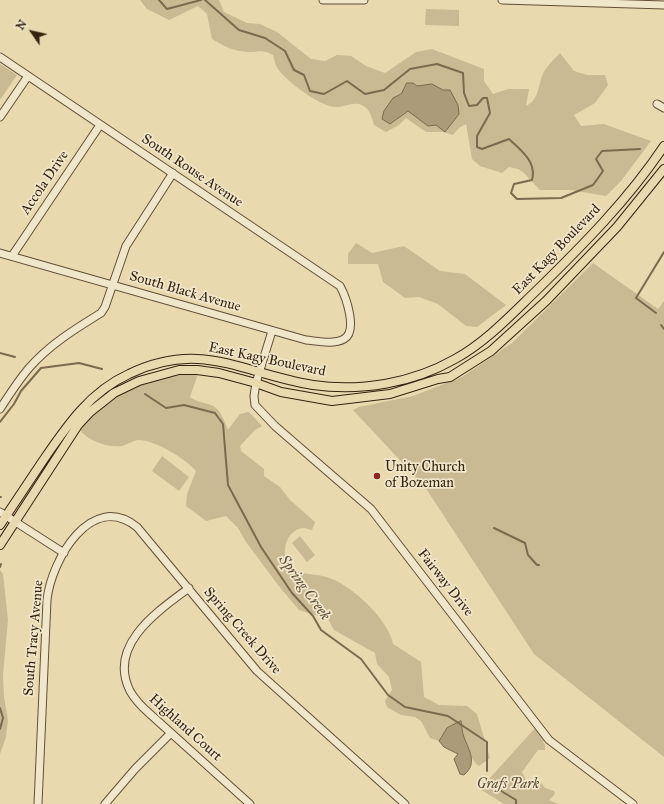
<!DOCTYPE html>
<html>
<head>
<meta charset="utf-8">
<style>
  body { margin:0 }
  #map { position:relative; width:664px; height:804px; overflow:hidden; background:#e8d9ae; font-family:"IM FELL Great Primer",serif }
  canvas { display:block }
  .north { position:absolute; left:12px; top:12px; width:40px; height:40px; -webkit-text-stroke:3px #f0e6ca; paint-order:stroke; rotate:304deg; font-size:11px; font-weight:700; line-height:16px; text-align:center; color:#342310 }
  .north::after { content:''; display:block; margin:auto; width:14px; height:18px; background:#342310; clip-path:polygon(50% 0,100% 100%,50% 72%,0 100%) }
</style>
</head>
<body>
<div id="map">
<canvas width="664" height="804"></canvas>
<div class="north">N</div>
</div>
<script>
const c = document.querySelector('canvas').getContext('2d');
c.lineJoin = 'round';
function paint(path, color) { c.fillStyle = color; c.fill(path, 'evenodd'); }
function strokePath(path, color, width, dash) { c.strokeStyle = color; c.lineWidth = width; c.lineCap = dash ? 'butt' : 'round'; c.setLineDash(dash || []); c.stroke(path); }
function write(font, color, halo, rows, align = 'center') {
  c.font = font + ' "IM FELL Great Primer",serif'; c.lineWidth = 3.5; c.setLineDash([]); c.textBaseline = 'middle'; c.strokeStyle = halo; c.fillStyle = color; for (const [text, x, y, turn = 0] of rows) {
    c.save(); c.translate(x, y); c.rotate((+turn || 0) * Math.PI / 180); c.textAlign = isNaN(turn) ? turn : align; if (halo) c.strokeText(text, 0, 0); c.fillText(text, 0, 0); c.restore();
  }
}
paint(new Path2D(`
  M140,0H219L224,12L247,23L260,24L277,32L311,59L325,61L337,55L351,56L366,66L385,73L416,52L432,49L484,69V81L493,94L508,89H529L526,106C541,99 537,83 545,70C549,64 555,58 560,53L574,71L587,75H605L608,85L595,103L574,115L581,126L604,124L651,141L621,181L606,196L570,190H540L523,172L518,169L509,167L502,173L480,166L472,159L466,124L459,128L453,135L443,132H426L406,118L399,125L386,132L374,125C372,118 370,109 362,105C354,101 345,107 337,107C322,108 287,82 278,69C275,65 274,59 273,55C262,49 260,52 249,52C236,52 223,46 212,39L207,14L198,6L169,20L147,9Z
  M426,9L459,10V26L425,25Z
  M0,64L17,75L0,100Z
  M356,243L372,253L404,246L440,271L465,274L506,305L477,327L466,326L438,304L419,297L405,298L383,282L378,264H348V254Z
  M593,263L658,309L664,301V757L534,654L425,487L353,410L359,407L413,396L462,377L512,343Z
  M198,374L190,397C197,402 203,402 211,405C221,409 224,421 228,430L240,414L249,412L262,426L255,430L240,446L241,451L264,469V476L280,487L290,500L315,522L312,530C310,530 306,528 303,528C287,530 280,551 289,564C297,576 314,573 326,577C350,583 389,620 393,644L421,662L424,697L439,705L467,706L477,714L490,758L479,766C468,759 463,734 461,721L441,736L439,741L430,738L421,721L415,717L401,715L387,707L385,701L392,690L389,677L377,664L375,653L334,630L328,619L299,610L278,585L246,542L238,528L226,516L206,521L186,506L187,494L196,471C186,459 154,439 137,440C132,441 127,445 122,446C108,448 88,441 80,430L101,406L139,384L172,375Z
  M162,456L189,477L179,491L152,471Z
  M300,536L315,555L307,562L292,543Z
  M0,570L3,574L8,620L3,675L4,697L8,720L6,737L0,754Z
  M536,727L545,739L543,742L545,745V750H538L522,772L530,787L540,781L545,788L554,791L555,794L549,800L558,804H504L480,789Z`), '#c9ba93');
const water = new Path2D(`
  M407,83H413L417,86L432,84L443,90H450L458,105L459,114L445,132L436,125L428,126L408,111L390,124L382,119L384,111L393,98L401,94Z
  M461,721C462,726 462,732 464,737C469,751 478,763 464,775L460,774L454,759L458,754L444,747L439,741L447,728Z`);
paint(water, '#ab9b78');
strokePath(water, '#7b6b4e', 1);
strokePath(new Path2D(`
  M159,0L167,9L201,0
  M205,0L239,30L265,38L285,51L294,70L304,75L310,91L324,94L347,81L365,94L384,90L410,69L437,64L463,73L464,93L469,106L477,105L483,98H487L490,113L477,136V147L482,149L509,139C521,150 537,162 532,180L514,184L511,193L517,199L561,198L593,185L603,171L596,159L602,151L640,149
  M656,313L636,298L664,252
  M661,325L664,329
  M0,353L15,357
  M145,394L166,408L184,405L215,413L223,424L228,485L261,547L292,593L313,616L321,630L361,659L388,695L405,707L448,716L487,742V771
  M0,422L14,404L21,391L41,368L79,363L102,369
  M0,497H1
  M494,528L525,543L528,555L537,565H539
  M0,567L1,564
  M0,708L3,718L0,729
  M493,786L516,800V804`), '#7b6b4e', 2);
const minor = new Path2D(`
  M323,0H364
  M502,0L664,5
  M0,57L340,286C346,297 358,331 344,339C333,345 317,341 306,340L0,253
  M657,104L664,108
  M0,117L28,76
  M12,256L100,125
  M272,331L256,383L254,396L255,405L275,426L371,509L549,740L633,804
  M0,409C9,395 18,381 29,368C49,345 75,329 101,313L105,307L126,246L173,173
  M0,512L64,553
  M189,588C158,611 107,645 130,691C135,700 142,707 150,714L250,804
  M38,804L47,600C51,561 91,490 137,527L257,671L405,804
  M105,804L135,769L171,733`);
const major = new Path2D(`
  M0,525C14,504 28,483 42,462C66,427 89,392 129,374C202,339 243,374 313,385C361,392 413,383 455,359C486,342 511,315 536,291C581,247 628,200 664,146
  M0,545L78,425L90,412L114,393L139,381L179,370H197L219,373L256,383L281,392L332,401L390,394L438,379L450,377L491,351L546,301L617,227L664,169`);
strokePath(minor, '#615038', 9);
strokePath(major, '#342310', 10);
strokePath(minor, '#f0e6ca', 7);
strokePath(major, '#e8d9ae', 8);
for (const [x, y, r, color] of [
  [377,476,4,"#8f2418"]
]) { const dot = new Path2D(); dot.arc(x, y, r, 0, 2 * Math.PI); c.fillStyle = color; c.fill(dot); strokePath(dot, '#f0e6ca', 1.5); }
write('14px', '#342310', '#f0e6ca', [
  ["South Rouse Avenue",192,171,34],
  ["Accola Drive",45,183,-56],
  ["East Kagy Boulevard",557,250,-46],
  ["South Black Avenue",185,292,16],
  ["East Kagy Boulevard",267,360,12],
  ["Fairway Drive",445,583,52],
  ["Spring Creek Drive",242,631,49],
  ["South Tracy Avenue",34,638,-85],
  ["Highland Court",185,728,42]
]);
write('14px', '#342310', '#f0e6ca', [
  ["Unity Church",385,468],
  ["of Bozeman",385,484]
], 'left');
write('italic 14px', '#594931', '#f0e6ca', [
  ["Grafs Park",508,785]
]);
write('italic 15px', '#5e4d34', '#f0e6ca', [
  ["Spring Creek",304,588,54]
]);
</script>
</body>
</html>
